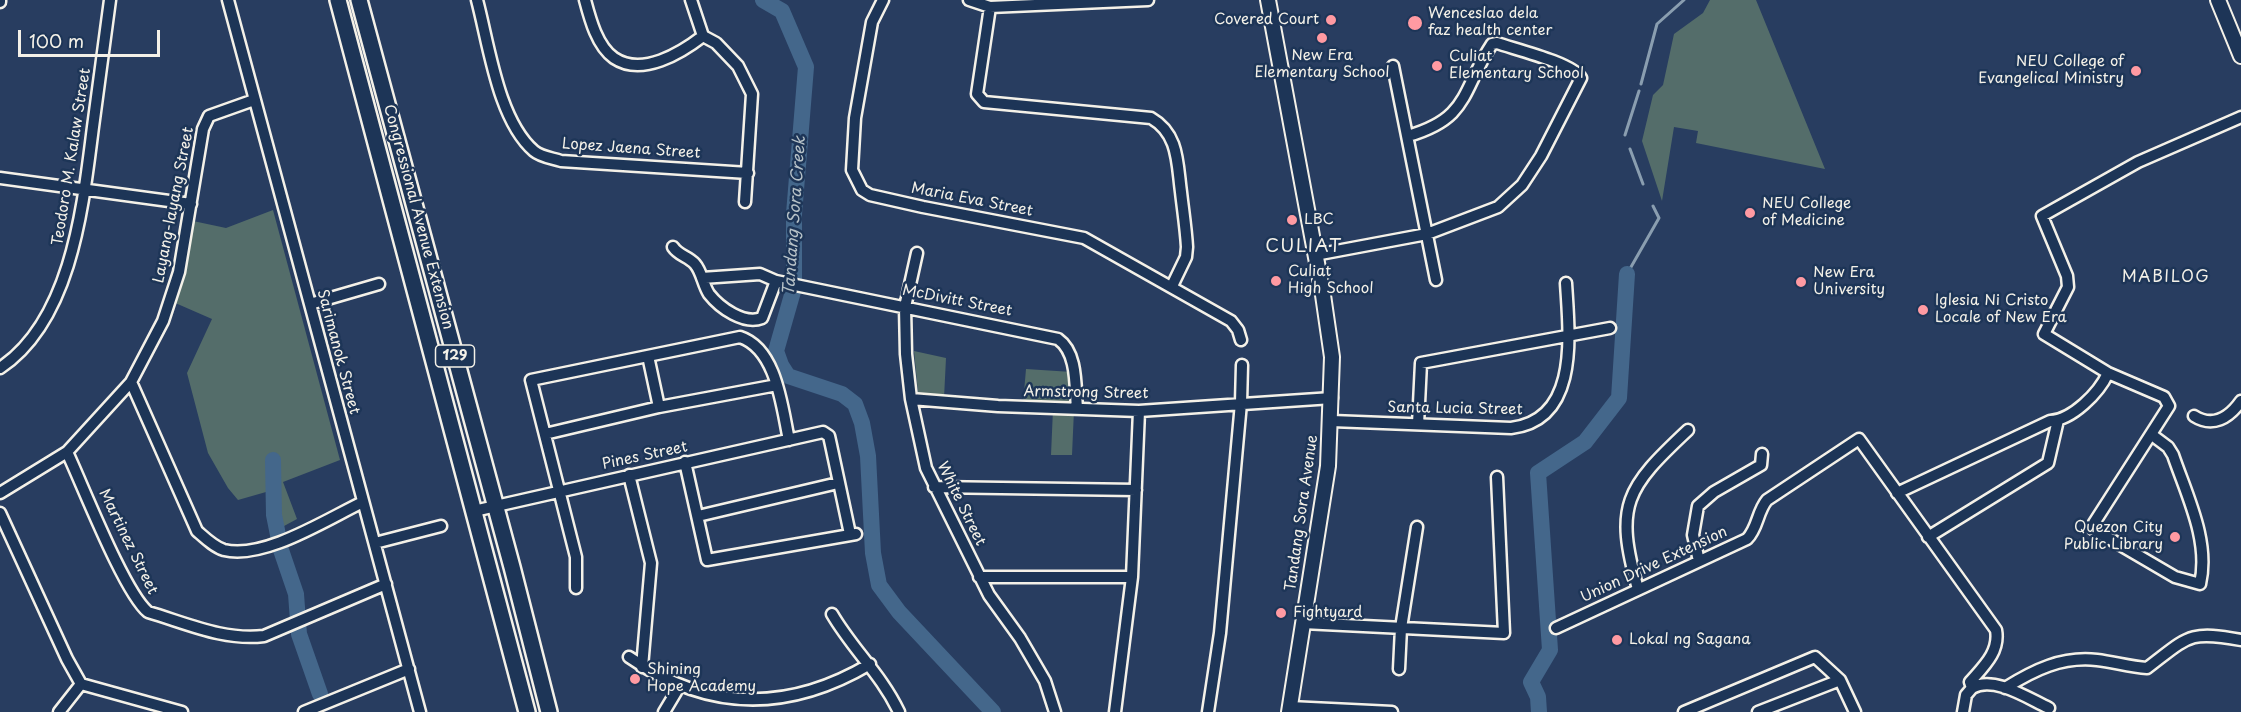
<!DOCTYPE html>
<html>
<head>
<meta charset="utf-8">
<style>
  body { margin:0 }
  #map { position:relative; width:2241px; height:712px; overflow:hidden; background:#283d60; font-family:"Playpen Sans",sans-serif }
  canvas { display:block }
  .scale { position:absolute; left:18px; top:30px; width:142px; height:27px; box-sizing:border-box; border:3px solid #f4f1e8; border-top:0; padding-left:8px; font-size:18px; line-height:21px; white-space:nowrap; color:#f4f1e8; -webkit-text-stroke:4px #1d3557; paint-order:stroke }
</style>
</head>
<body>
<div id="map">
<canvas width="2241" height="712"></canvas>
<div class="scale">100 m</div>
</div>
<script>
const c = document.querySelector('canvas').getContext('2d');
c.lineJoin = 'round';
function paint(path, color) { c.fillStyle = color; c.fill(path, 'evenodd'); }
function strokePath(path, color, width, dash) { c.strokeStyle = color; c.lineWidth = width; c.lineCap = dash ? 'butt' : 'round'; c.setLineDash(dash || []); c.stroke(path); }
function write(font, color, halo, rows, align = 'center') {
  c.font = font + ' "Playpen Sans",sans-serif'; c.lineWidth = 5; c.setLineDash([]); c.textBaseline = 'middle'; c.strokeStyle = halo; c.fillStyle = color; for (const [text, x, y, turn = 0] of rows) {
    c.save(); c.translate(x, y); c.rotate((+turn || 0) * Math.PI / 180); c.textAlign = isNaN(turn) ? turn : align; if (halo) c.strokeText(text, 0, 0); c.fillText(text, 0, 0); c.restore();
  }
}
paint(new Path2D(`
  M1710,0H1756L1825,169L1696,143L1698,131L1674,127L1662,201L1642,141L1653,95L1663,85L1674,34L1703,13Z
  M273,210L340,460L283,482L297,519L273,532L266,492L238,500L228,488L208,453L187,373L212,319L173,302L193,221L226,228Z
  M914,351L946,358L944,398L920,395L918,392Z
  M1026,369L1072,372L1075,406L1023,404Z
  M1053,409L1074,410L1072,455H1051Z`), '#546d6a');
strokePath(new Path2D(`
  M1641,84L1657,24L1684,0
  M1625,135L1639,91
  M1630,149L1643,184
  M1627,274L1659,218L1653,206`), '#8a9eb0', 3);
strokePath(new Path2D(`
  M763,0L782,11L806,67L794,214V288L776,351L781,365L788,376L842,394L855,404L862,423L868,456L873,553L879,585L899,612L993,712
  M273,460L274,515L281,550L296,594L299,634L320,694
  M1539,712L1538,697L1531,682L1550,650L1538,473L1585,442L1619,398L1627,274`), '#44678b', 16);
const minor = new Path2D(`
  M228,0L420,712
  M477,0C489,45 498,120 534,151C541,157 552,158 561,161L748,173
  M585,0C590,19 597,46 614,58C642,77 681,53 703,36
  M691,0L703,36L716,43L738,66L752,94L745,202
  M883,0L872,22L855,118L852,170L862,190L870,195L923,207L1084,238L1231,321L1238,330L1241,340
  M969,0L990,7L1148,0
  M0,2V0
  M990,7L977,94L984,102L1151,118C1179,134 1177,163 1181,192C1183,210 1186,229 1187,247L1186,257L1172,286
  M1393,66L1436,280
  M0,178L191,204
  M673,247C679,256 688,256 695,264C702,272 703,285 709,294C720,308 744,325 762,318L776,281L760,274L702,278
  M917,253L905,307L906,354L911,399L926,468L989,595L1020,638L1045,681L1055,712
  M1315,255L1427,234L1498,207L1522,185L1541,156L1581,78C1573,63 1514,49 1497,43L1492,44C1461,91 1470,118 1408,136
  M776,281L1058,339C1078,353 1075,387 1077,409
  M310,304L379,284
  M648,356L659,407
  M0,368C72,320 83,205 93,127C99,85 104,42 110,0
  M131,382L197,531C205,538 214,547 224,550C264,560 327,519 363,502
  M911,399L998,406L1139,411L1332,398
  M2194,416C2213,428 2229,418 2241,401
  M1332,421L1511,428C1580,420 1569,334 1566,283
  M1418,424L1421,363L1610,328
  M545,434L659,407L777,385
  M2152,435L2168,447L2173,455C2187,496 2210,541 2200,584L2175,577L2093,529L2094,523L2169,406L2164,397L2108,373L2044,334L2068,287L2067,276L2042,216L2138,162L2241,117
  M67,452C83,486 124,592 148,612C186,623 224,641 264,636L386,584
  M685,462L707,560L856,534
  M629,475L651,563L642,667
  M934,487L1136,490
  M0,493L67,452L131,382L163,321L179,272L203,129L209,116L254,100
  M1897,493L2050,421C2072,420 2099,393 2108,373
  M474,511L823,432L829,436L831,445L850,534
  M0,513L67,659L81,684L182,712
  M698,516L838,483
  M1928,537L2048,463L2058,420
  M375,543L441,526
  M1699,561L1693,535L1698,506L1714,492L1761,465L1762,454
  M979,577H1132
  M576,588V557L531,380L740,337C777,349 782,408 789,440
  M1638,589C1614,505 1626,488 1688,430
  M832,614C853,650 881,674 899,712
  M1303,623L1504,633L1497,477
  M1556,628L1747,539C1758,528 1757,512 1767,500L1859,439L1996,630C2000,652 1983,667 1970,682L1972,688L1966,695L1963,712
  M629,657C708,712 789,712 870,664
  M1399,669L1401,628L1417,527
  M1972,688C1994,675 2029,699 2049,708
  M2005,688C2034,670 2062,656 2097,660C2114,662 2130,667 2147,668C2188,637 2188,630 2241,640
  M1290,707L1392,712
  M59,712L81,684
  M304,712L409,669
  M664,712L676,692
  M1115,712L1132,577L1139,411
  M1208,712L1220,633L1241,403L1242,365
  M1684,712L1815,657L1840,680L1855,712
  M1758,712L1840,680`);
const secondary = new Path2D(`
  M1268,0L1323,295L1332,357L1328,466L1289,712
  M2218,0L2241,56`);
const primary = new Path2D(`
  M338,0L527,712
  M359,0L512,567L549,712`);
strokePath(minor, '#f4f1e8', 15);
strokePath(secondary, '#f4f1e8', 18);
strokePath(primary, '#f4f1e8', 20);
strokePath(minor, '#1d3557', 10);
strokePath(secondary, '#1d3557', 14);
strokePath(primary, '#1d3557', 15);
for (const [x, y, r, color] of [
  [1331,20,6,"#ff9aa2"],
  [1415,23,8,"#ff9aa2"],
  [1322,38,6,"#ff9aa2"],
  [1437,66,6,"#ff9aa2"],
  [2136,71,6,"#ff9aa2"],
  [1750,213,6,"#ff9aa2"],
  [1292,220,6,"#ff9aa2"],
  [1276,281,6,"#ff9aa2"],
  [1801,282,6,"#ff9aa2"],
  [1923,310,6,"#ff9aa2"],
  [2175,537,6,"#ff9aa2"],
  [1281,613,6,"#ff9aa2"],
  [1617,640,6,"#ff9aa2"],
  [635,679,6,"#ff9aa2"]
]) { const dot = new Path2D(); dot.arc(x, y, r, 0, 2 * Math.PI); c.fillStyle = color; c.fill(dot); strokePath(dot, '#1d3557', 2); }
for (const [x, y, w] of [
  [455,356,39]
]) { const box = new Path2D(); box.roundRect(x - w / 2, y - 11, w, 22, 4.5); c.fillStyle = '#1d3557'; c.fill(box); strokePath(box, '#f4f1e8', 1.5); }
write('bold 14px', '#f4f1e8', null, [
  ["129",455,356]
]);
write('15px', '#f4f1e8', '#1d3557', [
  ["Wenceslao dela",1428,14],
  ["faz health center",1428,31],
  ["Covered Court",1319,20,"right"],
  ["New Era",1322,56,"center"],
  ["Elementary School",1322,73,"center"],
  ["Culiat",1449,57],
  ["Elementary School",1449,74],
  ["NEU College of",2124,62,"right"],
  ["Evangelical Ministry",2124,79,"right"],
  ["NEU College",1762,204],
  ["of Medicine",1762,221],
  ["LBC",1304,220],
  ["Culiat",1288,272],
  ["High School",1288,289],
  ["New Era",1813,273],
  ["University",1813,290],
  ["Iglesia Ni Cristo",1935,301],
  ["Locale of New Era",1935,318],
  ["Quezon City",2163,528,"right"],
  ["Public Library",2163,545,"right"],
  ["Fightyard",1293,613],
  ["Lokal ng Sagana",1629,640],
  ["Shining",647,670],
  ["Hope Academy",647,687]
], 'left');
write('15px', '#f4f1e8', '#1d3557', [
  ["Lopez Jaena Street",631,149,4],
  ["Teodoro M. Kalaw Street",72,157,-81],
  ["Maria Eva Street",972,200,11],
  ["Layang-layang Street",174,205,-79],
  ["Congressional Avenue Extension",418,217,75],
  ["McDivitt Street",957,301,11],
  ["Sarimanok Street",338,352,75],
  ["Armstrong Street",1086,393,1],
  ["Santa Lucia Street",1455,409,1],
  ["Pines Street",645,456,-12],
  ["White Street",961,504,64],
  ["Tandang Sora Avenue",1302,513,-82],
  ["Martinez Street",128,542,64],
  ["Union Drive Extension",1654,565,-25]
]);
write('italic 16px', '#b6c1c7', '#1d3557', [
  ["Tandang Sora Creek",795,216,-86]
]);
c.letterSpacing = '1.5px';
write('16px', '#f4f1e8', '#1d3557', [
  ["MABILOG",2166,278]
]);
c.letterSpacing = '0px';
c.letterSpacing = '1.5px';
write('18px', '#f4f1e8', '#1d3557', [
  ["CULIAT",1304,247]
]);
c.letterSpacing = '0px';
</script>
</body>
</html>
